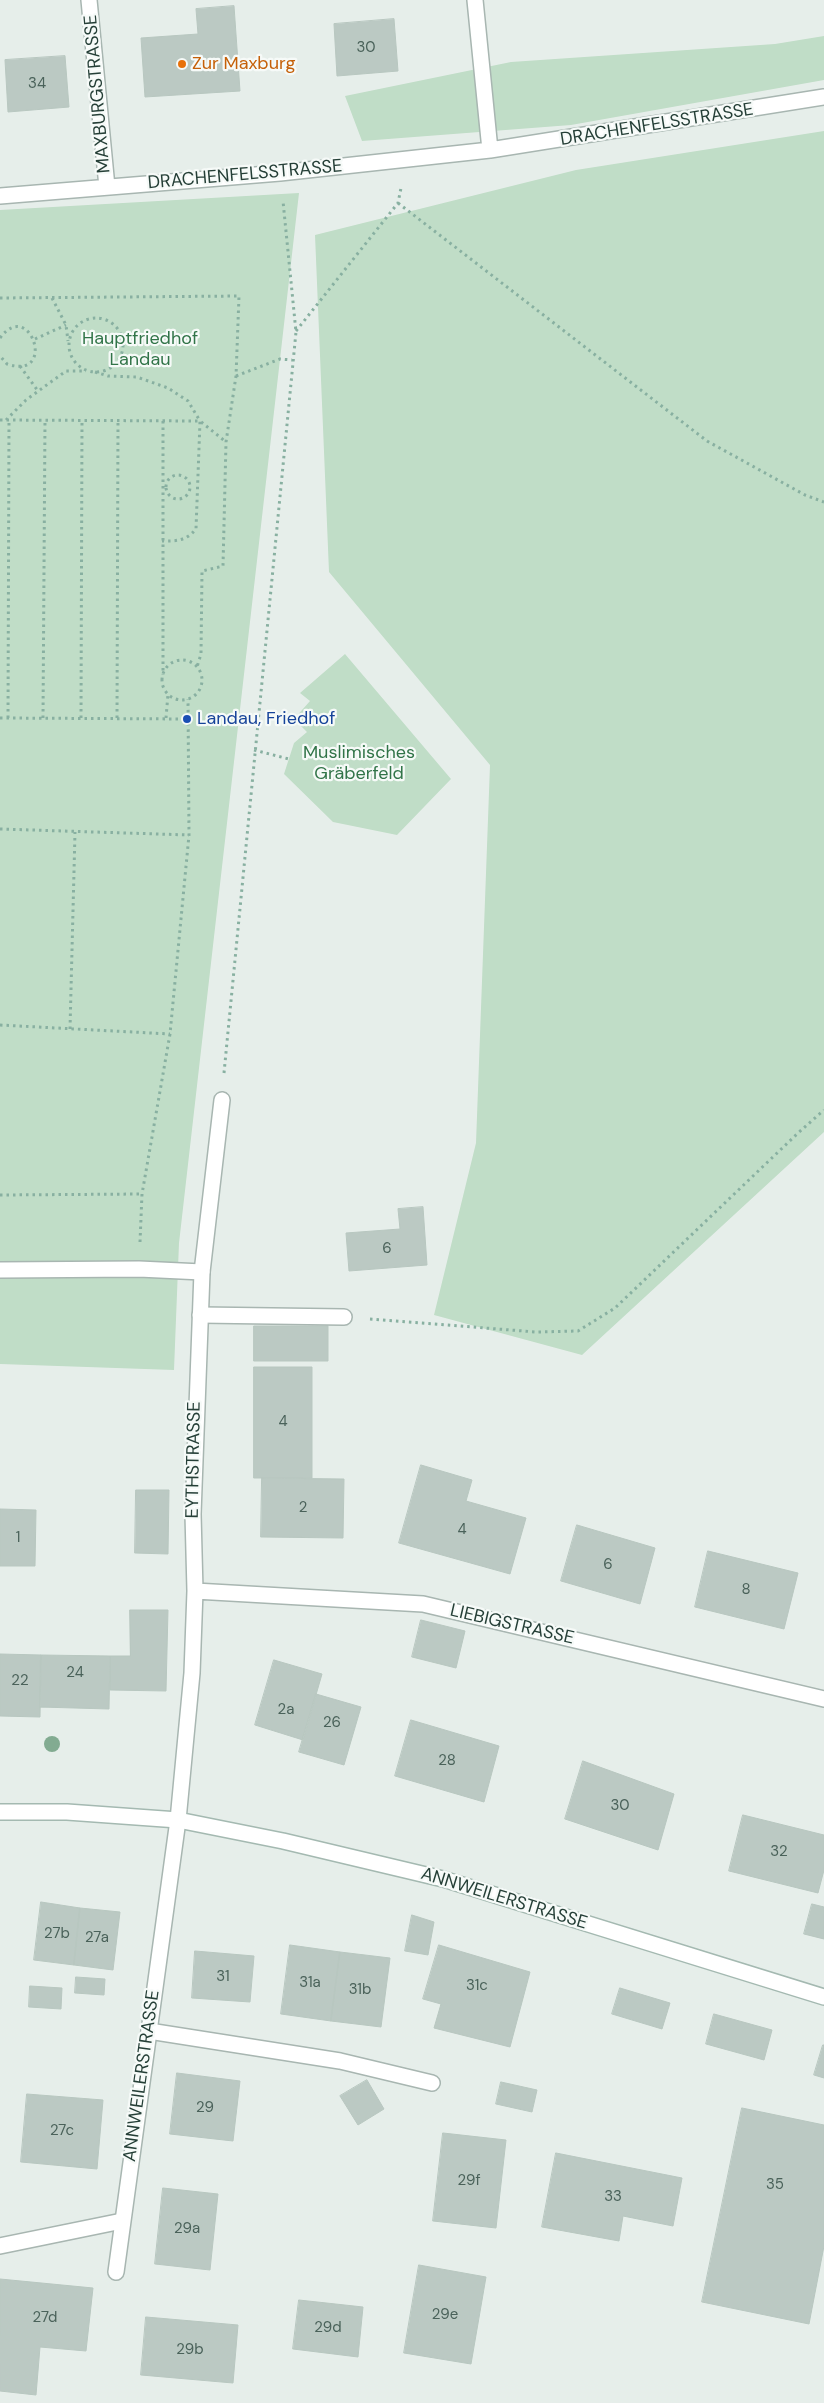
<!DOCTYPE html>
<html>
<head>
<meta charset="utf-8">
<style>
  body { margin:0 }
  canvas { display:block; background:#e6eeea }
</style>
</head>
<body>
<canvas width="824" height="2403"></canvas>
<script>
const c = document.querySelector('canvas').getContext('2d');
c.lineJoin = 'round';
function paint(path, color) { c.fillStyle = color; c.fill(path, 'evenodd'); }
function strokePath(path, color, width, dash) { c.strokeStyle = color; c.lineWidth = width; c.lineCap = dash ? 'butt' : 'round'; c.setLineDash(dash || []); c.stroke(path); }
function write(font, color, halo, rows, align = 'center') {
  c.font = font + ' "DM Sans",sans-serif'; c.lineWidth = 4.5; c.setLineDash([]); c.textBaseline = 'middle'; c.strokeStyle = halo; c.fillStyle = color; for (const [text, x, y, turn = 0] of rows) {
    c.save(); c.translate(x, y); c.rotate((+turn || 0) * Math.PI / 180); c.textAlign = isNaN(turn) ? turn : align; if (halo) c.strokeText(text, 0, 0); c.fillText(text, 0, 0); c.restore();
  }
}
paint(new Path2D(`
  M824,36V80L571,125L362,141L345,96L511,62L775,44Z
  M824,131V1132L582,1355L434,1315L476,1143L490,765L329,572L315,235L576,170Z
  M299,193L179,1243L174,1370L0,1364V210Z
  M345,654L451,779L397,835L333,822L284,774L294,743L307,732L294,719L310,701L300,693Z`), '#c0ddc7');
const building = new Path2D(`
  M234,6L240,91L145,97L141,38L198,34L196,9Z
  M394,19L398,71L337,76L334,24Z
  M65,56L69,107L8,112L5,60Z
  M423,1207L427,1265L349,1271L346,1233L400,1229L398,1209Z
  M254,1326H328V1361H254Z
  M254,1367H312V1478H254Z
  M421,1465L472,1480L466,1501L526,1518L510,1574L399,1543Z
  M262,1478L344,1479L343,1538L261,1537Z
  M136,1490H169L168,1554L135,1553Z
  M0,1509L36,1510L35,1566H0Z
  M577,1525L655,1548L640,1604L561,1581Z
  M708,1551L798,1573L784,1629L695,1607Z
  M130,1610H168L166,1691L110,1690V1656H130Z
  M421,1620L465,1631L456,1668L412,1657Z
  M0,1654L41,1655L40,1717L0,1716Z
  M41,1655L110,1656L109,1709L40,1707Z
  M274,1660L322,1674L303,1740L255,1725Z
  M316,1694L361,1707L344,1765L299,1752Z
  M411,1720L499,1746L484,1802L395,1776Z
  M583,1761L674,1794L658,1850L565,1819Z
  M743,1815L824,1835V1870L818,1893L729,1871Z
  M41,1902L80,1908L74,1965L34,1960Z
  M812,1904L824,1907V1939L804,1934Z
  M80,1908L120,1912L113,1970L74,1965Z
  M412,1915L434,1922L428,1955L405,1951Z
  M290,1945L340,1952L331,2021L281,2014Z
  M439,1945L530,1972L510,2047L434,2028L441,2004L423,1999Z
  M195,1951L254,1956L250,2002L192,1998Z
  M340,1952L390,1958L381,2027L331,2021Z
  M76,1977L105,1979L104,1995L75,1993Z
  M30,1986L62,1988L61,2009L29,2007Z
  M620,1988L670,2003L662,2029L612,2014Z
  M714,2014L772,2030L764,2060L706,2044Z
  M823,2045H824V2078L814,2075Z
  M177,2073L240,2081L233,2141L170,2134Z
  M367,2080L384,2109L358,2125L340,2096Z
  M501,2082L537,2090L532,2112L496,2104Z
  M27,2094L103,2100L97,2169L21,2162Z
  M742,2108L824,2125V2246L809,2324L702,2302Z
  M443,2133L506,2140L496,2228L433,2221Z
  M556,2153L682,2178L673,2226L623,2216L619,2241L542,2227Z
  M163,2188L218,2194L210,2270L155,2264Z
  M419,2265L486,2277L471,2364L404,2353Z
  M0,2279L93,2288L86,2351L40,2347L36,2395L0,2391Z
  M299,2300L363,2307L358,2357L293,2349Z
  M146,2317L238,2325L233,2383L141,2375Z`);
paint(building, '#bbc9c3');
strokePath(building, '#b8c7c0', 1);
const lane = new Path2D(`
  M0,1270L139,1269L202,1272
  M200,1315L344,1317
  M149,2031L340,2061L432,2083
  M0,2246L122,2221`);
const street = new Path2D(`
  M89,0L107,187
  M475,0L490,150
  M0,196L280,173L490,150L824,97
  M195,1591L423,1604L824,1699
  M116,2272L178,1820L192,1673L195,1591L193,1514L202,1272L222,1100`);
const secondary = new Path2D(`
  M0,1812H67L178,1820L283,1841L443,1879L824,1997`);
strokePath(lane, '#a8b6b1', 18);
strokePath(street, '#a8b6b1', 18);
strokePath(secondary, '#a4b9b1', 18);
strokePath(new Path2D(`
  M398,203L707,441L805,495L824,502
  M0,298L239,296L236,376L226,442L223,566L202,571L201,654L197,667
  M52,298L66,325L68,341
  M69 345a27 27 0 1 1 54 0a27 27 0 1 1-54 0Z
  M296,331L398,203L401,188
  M0,338C30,297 58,381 7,364L0,356
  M35,339L66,325
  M20,366L38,391
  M95,372L108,376L137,377L168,388L188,401L200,421L196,529C186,541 177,541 162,541
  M236,376L280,359L292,360
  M0,420L200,421L226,442
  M6,420L26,400L66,371H86
  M163,421V675
  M166 487a12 12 0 1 1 24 0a12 12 0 1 1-24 0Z
  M162 680a20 20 0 1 1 40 0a20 20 0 1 1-40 0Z
  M0,718L187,719
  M8,718L9,420
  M43,718L45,420
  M81,718L82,421
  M117,718L118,421
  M166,718L168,694
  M254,750L289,759
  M0,829L189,835
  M0,1025L170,1034
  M70,1029L75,832
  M224,1073L296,332L283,201
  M0,1195L142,1194
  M140,1242L142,1194L170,1034L189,835L188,699
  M370,1319L536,1332L578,1331L615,1308L798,1133L824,1110`), '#88b0a1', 3, [2.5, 4]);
strokePath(lane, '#fff', 15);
strokePath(street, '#fff', 15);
strokePath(secondary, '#fff', 15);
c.fillStyle = '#82ab91';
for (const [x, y] of [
  [52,1744]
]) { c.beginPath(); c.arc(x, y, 8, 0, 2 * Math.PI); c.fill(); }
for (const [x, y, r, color] of [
  [182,64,5,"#e8710a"],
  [187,719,5,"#1a4fb4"]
]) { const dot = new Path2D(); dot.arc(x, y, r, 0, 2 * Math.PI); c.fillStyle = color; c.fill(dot); strokePath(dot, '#f6faf8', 2); }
write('15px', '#4a625a', null, [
  ["30",366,48],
  ["34",37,84],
  ["6",387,1249],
  ["4",283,1422],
  ["2",303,1508],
  ["4",462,1530],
  ["1",18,1538],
  ["6",608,1565],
  ["8",746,1590],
  ["24",75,1673],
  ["22",20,1681],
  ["2a",286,1710],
  ["26",332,1723],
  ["28",447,1761],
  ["30",620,1806],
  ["32",779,1852],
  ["27b",57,1934],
  ["27a",97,1938],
  ["31",223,1977],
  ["31a",310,1983],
  ["31c",477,1986],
  ["31b",360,1990],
  ["29",205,2108],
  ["27c",62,2131],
  ["29f",469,2181],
  ["35",775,2185],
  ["33",613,2197],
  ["29a",187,2229],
  ["29e",445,2315],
  ["27d",45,2318],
  ["29d",328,2328],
  ["29b",190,2350]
]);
write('18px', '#c56008', '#f6faf8', [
  ["Zur Maxburg",192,64]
], 'left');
write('18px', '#253f37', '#f6faf8', [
  ["MAXBURGSTRASSE",98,94,-95],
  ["DRACHENFELSSTRASSE",657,125,-9],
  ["DRACHENFELSSTRASSE",245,175,-5],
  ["EYTHSTRASSE",194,1460,-89],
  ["LIEBIGSTRASSE",512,1625,13],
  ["ANNWEILERSTRASSE",504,1899,17],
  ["ANNWEILERSTRASSE",142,2076,-82]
]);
write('18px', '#317448', '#f6faf8', [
  ["Hauptfriedhof",140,339],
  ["Landau",140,360],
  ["Muslimisches",359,753],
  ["Gräberfeld",359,774]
]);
write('18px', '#164399', '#f6faf8', [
  ["Landau, Friedhof",197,719]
], 'left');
</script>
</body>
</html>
